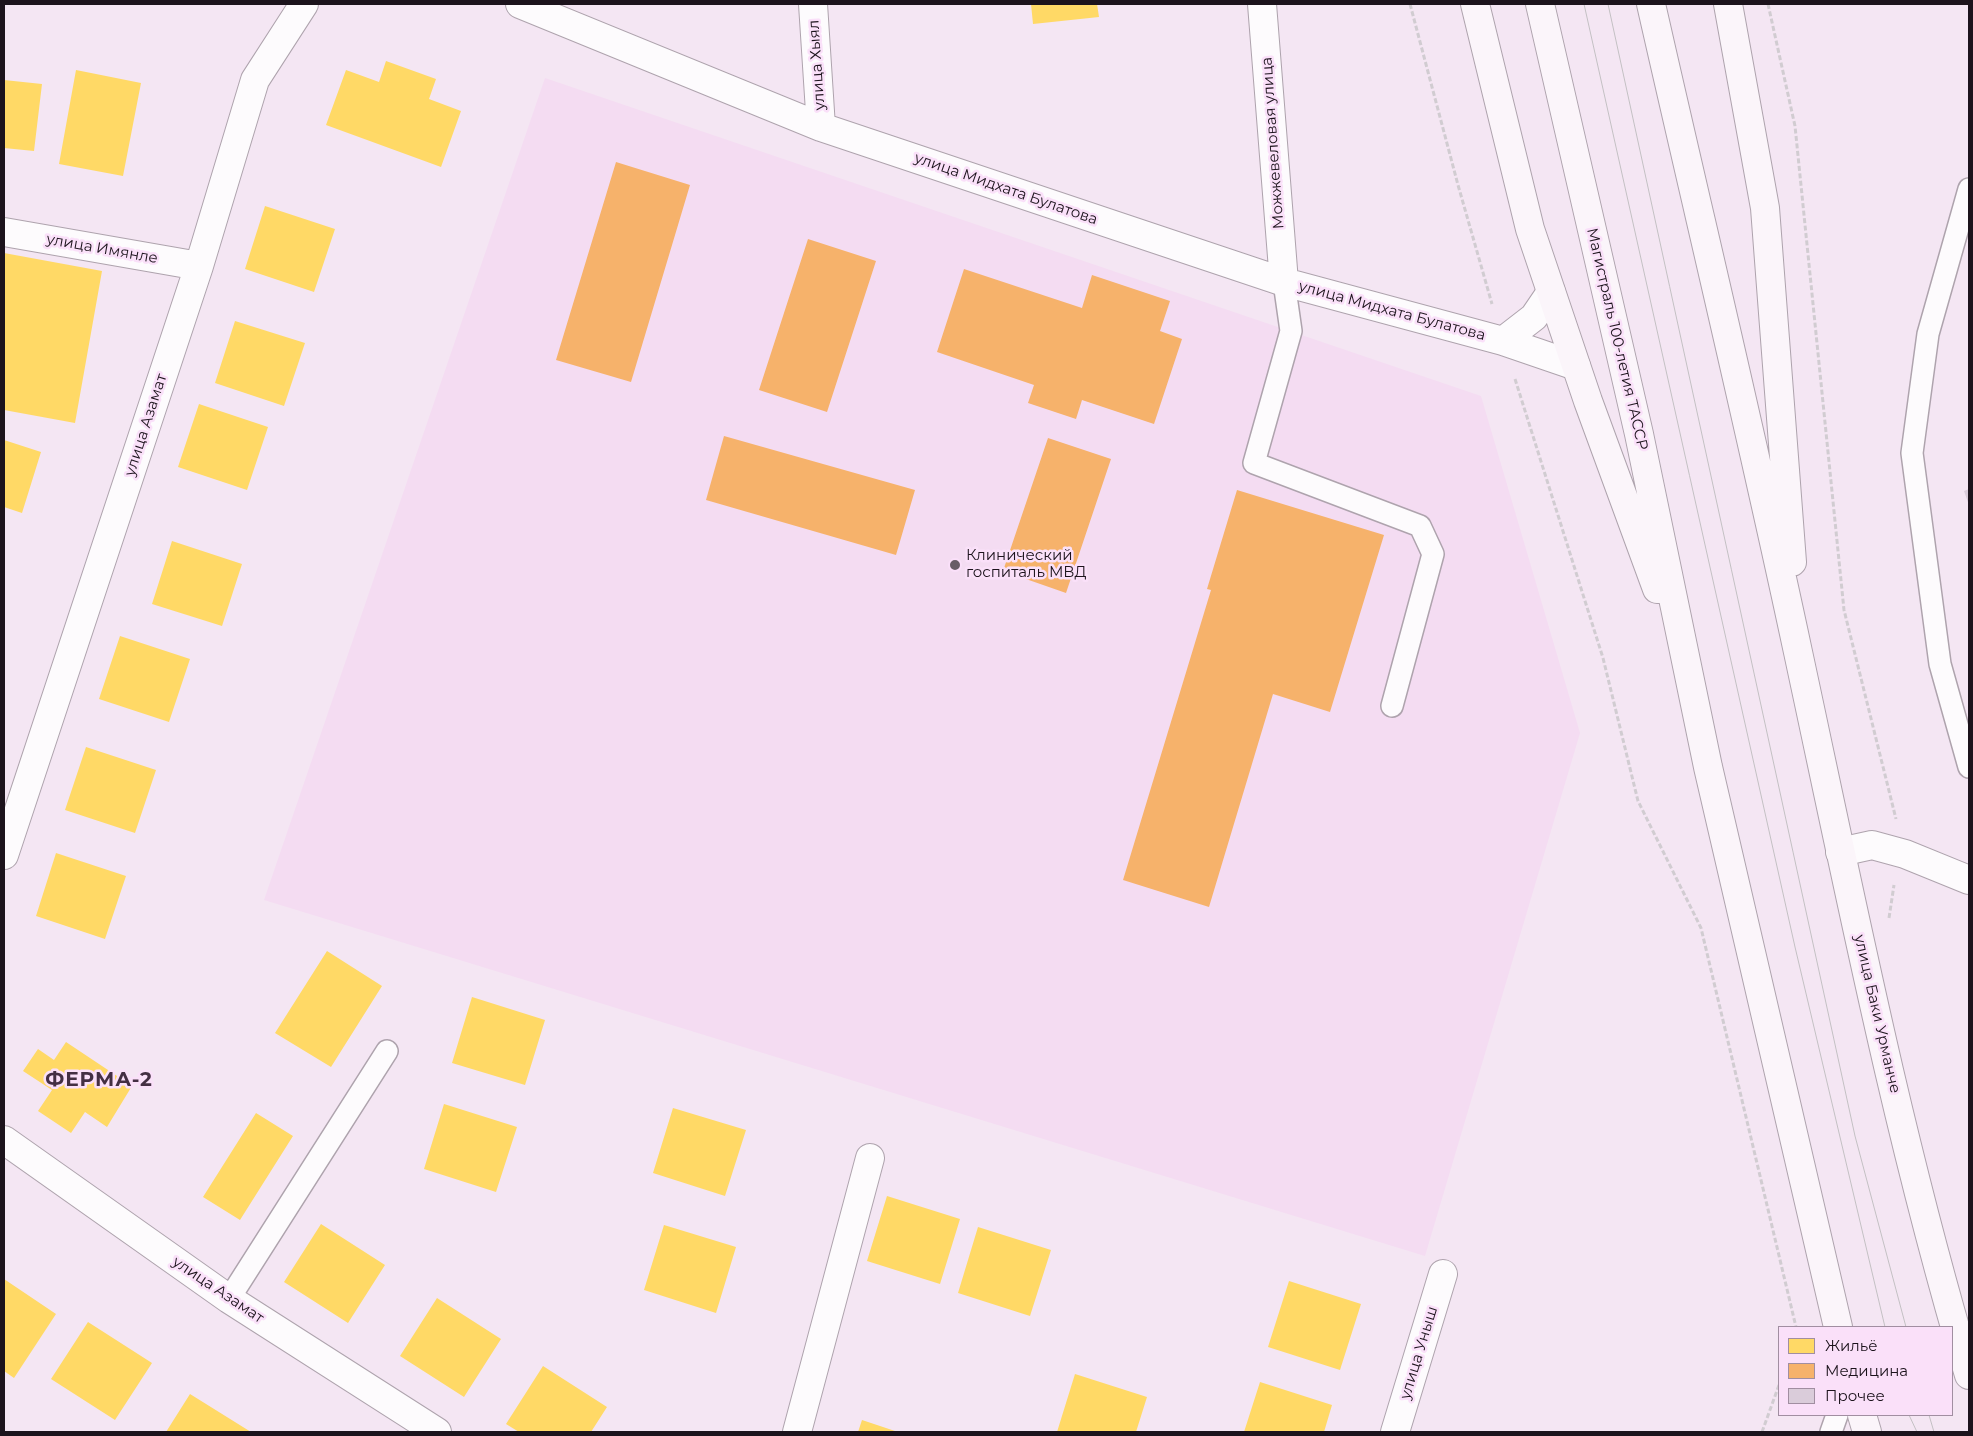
<!DOCTYPE html>
<html>
<head>
<meta charset="utf-8">
<style>
  body { margin:0 }
  #map { position:relative; width:1973px; height:1436px; overflow:hidden; background:#f4e6f3; font-family:Montserrat,sans-serif }
  canvas { display:block }
  .frame { position:absolute; inset:0; border:5px solid #1c131c; pointer-events:none }
  .legend { position:absolute; left:1778px; top:1326px; width:175px; height:90px; box-sizing:border-box; background:#fae0f9; border:1px solid #a18ea1; margin:0; padding:6px 9px; list-style:none; font-size:15px; color:#1c131c }
  .legend li { display:flex; align-items:center; gap:10px; height:25px }
  .legend b { width:25px; border:1px solid #a18ea1 }
</style>
</head>
<body>
<div id="map">
<canvas width="1973" height="1436"></canvas>
<div class="frame"></div>
<ul class="legend">
<li><b style="height:14px;background:#ffd966"></b>Жильё</li>
<li><b style="height:14px;background:#f6b26b"></b>Медицина</li>
<li><b style="height:14px;background:#daccda"></b>Прочее</li>
</ul>
</div>
<script>
const c = document.querySelector('canvas').getContext('2d');
c.lineJoin = 'round';
function paint(path, color) { c.fillStyle = color; c.fill(path, 'evenodd'); }
function strokePath(path, color, width, dash) { c.strokeStyle = color; c.lineWidth = width; c.lineCap = dash ? 'butt' : 'round'; c.setLineDash(dash || []); c.stroke(path); }
function write(font, color, halo, rows, align = 'center') {
  c.font = font + ' Montserrat,sans-serif'; c.lineWidth = 5; c.setLineDash([]); c.textBaseline = 'middle'; c.strokeStyle = halo; c.fillStyle = color; for (const [text, x, y, turn = 0] of rows) {
    c.save(); c.translate(x, y); c.rotate((+turn || 0) * Math.PI / 180); c.textAlign = isNaN(turn) ? turn : align; if (halo) c.strokeText(text, 0, 0); c.fillText(text, 0, 0); c.restore();
  }
}
paint(new Path2D(`
  M545,78L1481,396L1580,733L1425,1256L264,900Z`), '#f4dcf2');
paint(new Path2D(`
  M1031,4H1097L1099,17L1033,24Z
  M386,61L436,79L429,99L461,111L441,167L326,125L346,70L379,82Z
  M76,70L141,83L123,176L59,164Z
  M4,80L42,84L34,151L4,148Z
  M265,206L335,229L314,292L245,269Z
  M4,253L102,271L75,423L4,410Z
  M235,321L305,343L284,406L215,383Z
  M199,404L268,427L247,490L178,467Z
  M4,440L41,452L22,513L4,507Z
  M172,541L242,564L222,626L152,604Z
  M120,636L190,659L169,722L99,699Z
  M86,747L156,770L135,833L65,810Z
  M56,853L126,876L105,939L36,916Z
  M327,951L382,986L331,1067L275,1033Z
  M472,997L545,1020L525,1085L452,1063Z
  M66,1042L132,1086L107,1127L85,1112L71,1133L38,1111L52,1090L23,1071L38,1049L54,1060Z
  M444,1104L517,1127L496,1192L424,1169Z
  M673,1108L746,1130L725,1196L653,1173Z
  M256,1113L293,1136L240,1220L203,1197Z
  M887,1196L960,1219L940,1284L867,1261Z
  M321,1224L385,1265L348,1323L284,1282Z
  M664,1225L736,1247L716,1313L644,1290Z
  M978,1227L1051,1250L1030,1316L958,1293Z
  M4,1279L56,1314L14,1378L4,1371Z
  M1289,1281L1361,1304L1340,1370L1268,1347Z
  M437,1298L501,1339L464,1397L400,1356Z
  M88,1322L152,1363L115,1420L51,1379Z
  M543,1366L607,1407L591,1432H519L506,1424Z
  M1075,1374L1147,1397L1136,1432H1057Z
  M1260,1382L1332,1405L1324,1432H1244Z
  M190,1394L251,1432H166Z
  M862,1420L898,1432H858Z`), '#ffd966');
paint(new Path2D(`
  M616,162L690,185L631,382L556,360Z
  M808,239L876,261L827,412L759,390Z
  M964,269L1082,308L1092,275L1170,301L1160,331L1182,339L1154,424L1082,400L1076,419L1028,403L1034,385L937,352Z
  M724,436L915,490L896,555L706,500Z
  M1048,438L1111,459L1066,593L1003,571Z
  M1237,490L1384,535L1330,712L1273,694L1209,907L1123,880L1211,590L1207,589Z`), '#f6b26b');
paint(new Path2D(`
  M1969,489V505L1964,491Z`), '#daccda');
const service = new Path2D(`
  M1969,189L1928,334L1912,453L1940,664L1969,767
  M1284,282L1291,331L1254,463L1420,526L1433,554L1392,706
  M229,1299L387,1051
  M1831,1432L1837,1415`);
const minor = new Path2D(`
  M520,4L821,127L1284,282L1503,341L1576,366
  M813,4L821,127
  M1262,4L1284,282
  M4,232L199,266
  M1503,341L1534,317L1551,292
  M1840,852L1872,845L1905,854L1969,880
  M4,855L199,266L255,80L304,4
  M4,1140L229,1299L437,1432
  M797,1432L870,1158
  M1395,1432L1443,1274`);
const secondary = new Path2D(`
  M1475,4L1530,229L1588,401L1657,589
  M1540,4L1639,434L1708,767L1838,1327
  M1651,4C1700,220 1752,436 1798,652C1850,894 1898,1138 1969,1375
  M1728,4L1765,208L1792,562
  M1862,1415L1867,1432`);
strokePath(service, '#aea3ad', 24);
strokePath(minor, '#aea3ad', 30);
strokePath(secondary, '#aea3ad', 30);
strokePath(new Path2D(`
  M1410,4L1458,185L1492,304
  M1768,4L1795,126L1844,610L1896,819
  M1515,379L1603,658L1638,801L1701,928L1796,1327
  M1889,918L1894,885
  M1762,1432L1779,1385`), '#d1ccd1', 3, [5, 2.5]);
strokePath(service, '#fdfbfd', 21);
strokePath(minor, '#fdfbfd', 28);
strokePath(secondary, '#fbf5fa', 28);
strokePath(new Path2D(`
  M1584,4L1795,947L1885,1327
  M1608,4L1855,1136L1906,1327
  M1909,1415L1917,1432
  M1929,1415L1934,1432`), '#c3c0c3', 1);
for (const [x, y, r, color] of [
  [955,565,6,"#685d67"]
]) { const dot = new Path2D(); dot.arc(x, y, r, 0, 2 * Math.PI); c.fillStyle = color; c.fill(dot); strokePath(dot, '#fae0f9', 2); }
write('15px', '#1c131c', '#fae0f9', [
  ["улица Хыял",817,65,-94],
  ["Можжевеловая улица",1273,143,-94],
  ["улица Мидхата Булатова",1006,189,19],
  ["улица Имянле",102,249,10],
  ["улица Мидхата Булатова",1392,311,15],
  ["Магистраль 100-летия ТАССР",1617,339,77],
  ["улица Азамат",146,425,-72],
  ["улица Баки Урманче",1877,1014,77],
  ["улица Азамат",218,1290,34],
  ["улица Уныш",1419,1353,-73]
]);
write('15px', '#1c131c', '#fae0f9', [
  ["Клинический",966,556],
  ["госпиталь МВД",966,573]
], 'left');
c.letterSpacing = '1px';
write('bold 20px', '#442f43', '#fae0f9', [
  ["ФЕРМА-2",99,1080]
]);
c.letterSpacing = '0px';
</script>
</body>
</html>
